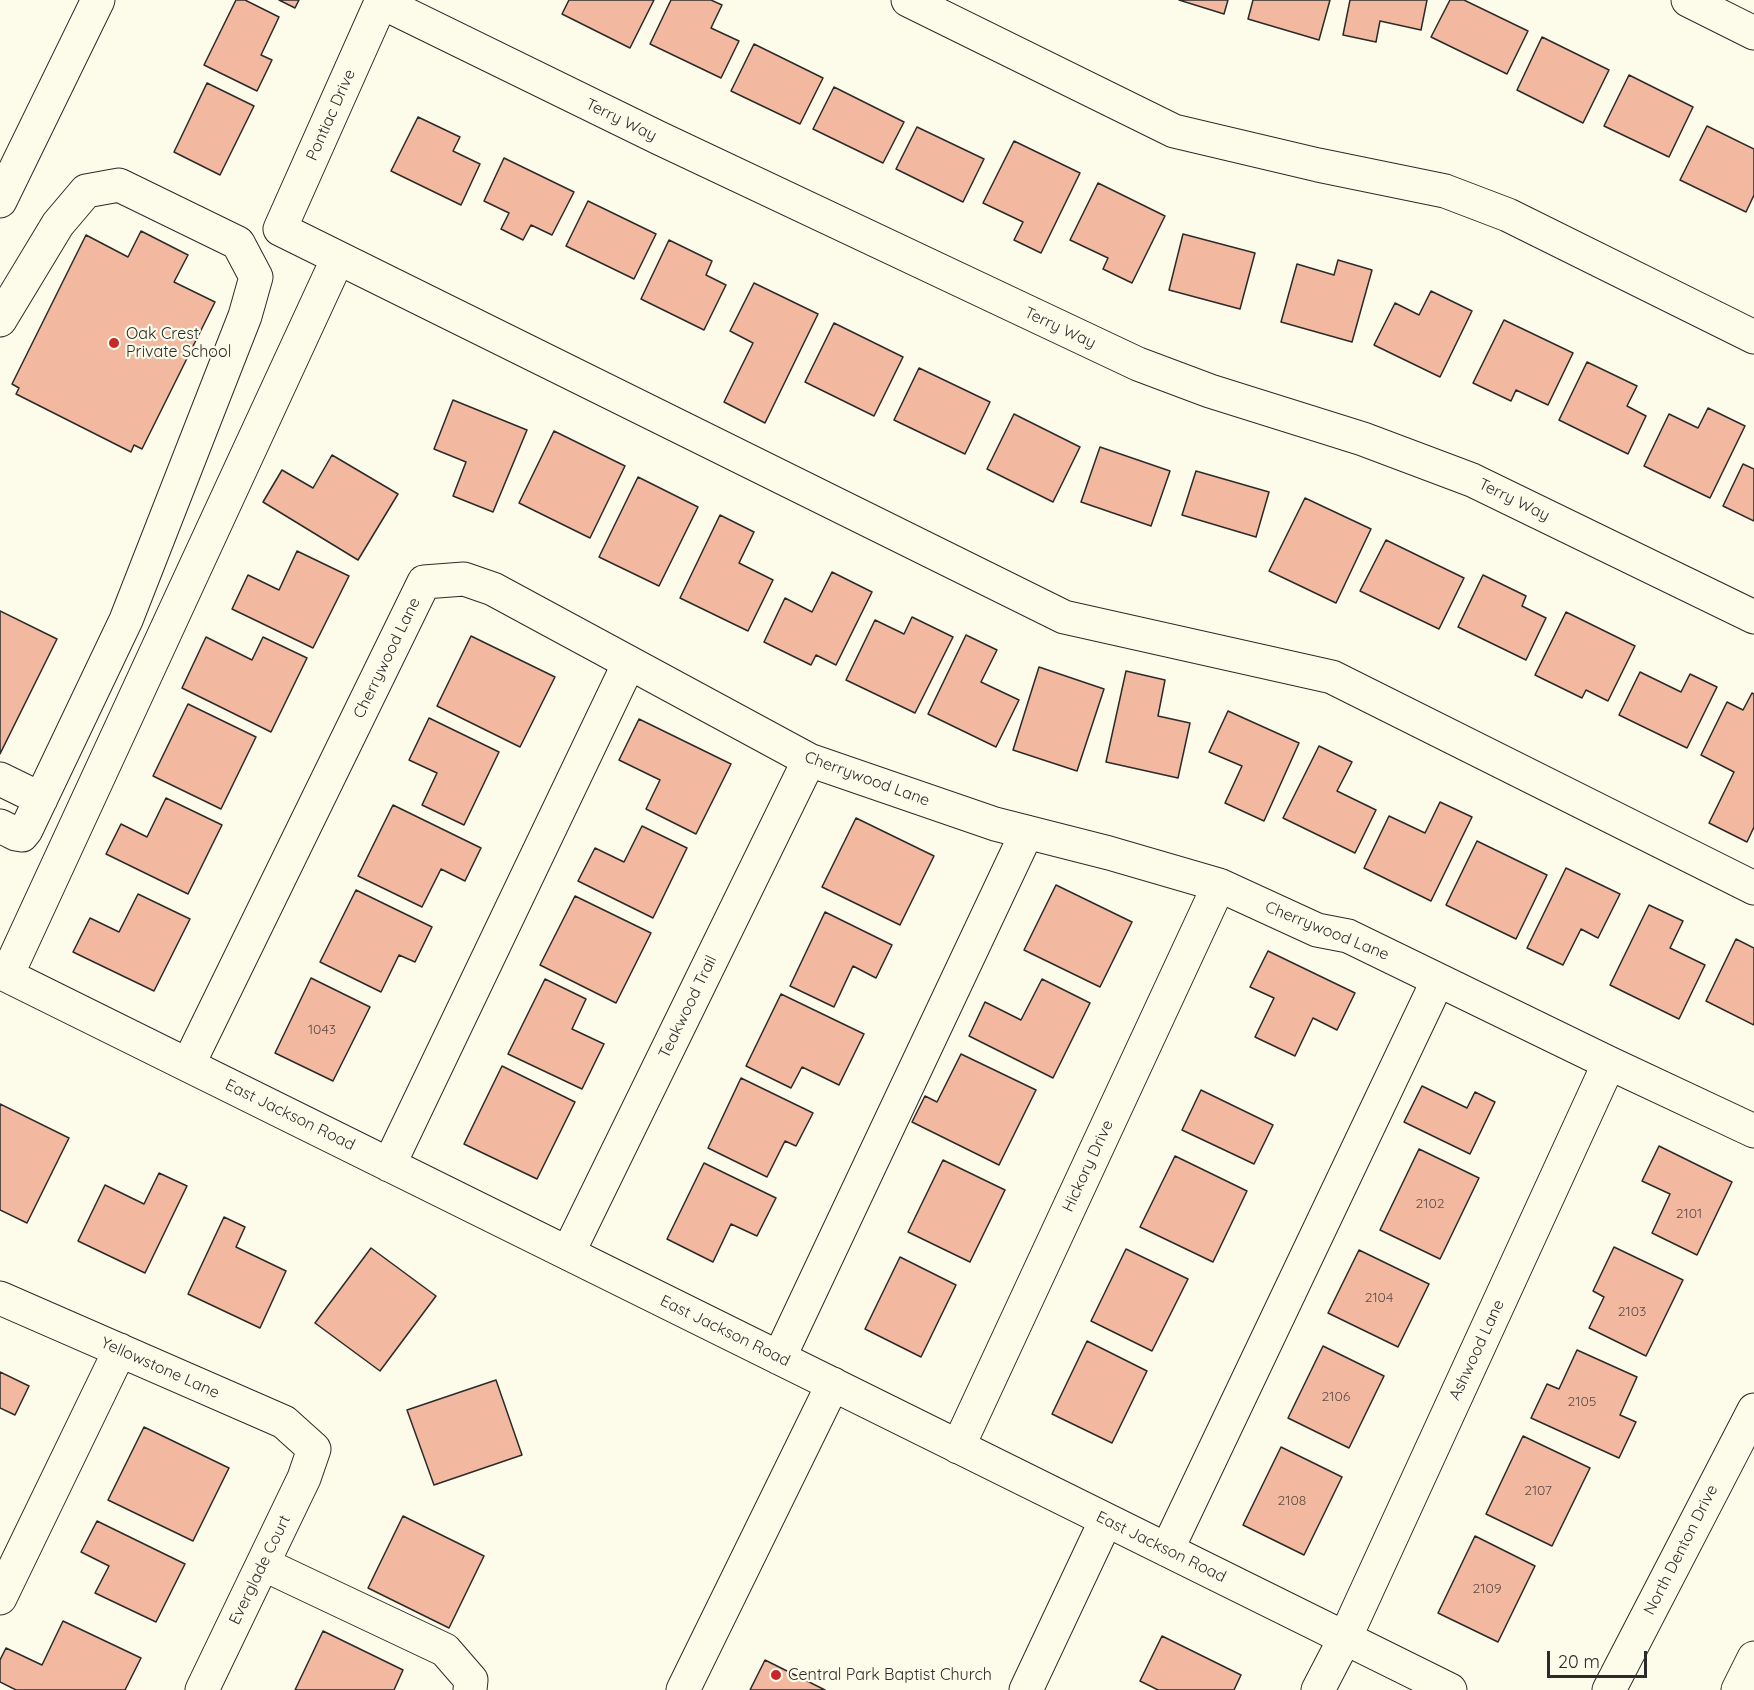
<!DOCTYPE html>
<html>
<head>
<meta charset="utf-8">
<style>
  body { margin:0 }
  #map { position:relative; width:1754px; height:1690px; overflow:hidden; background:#fdfbea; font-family:Quicksand,sans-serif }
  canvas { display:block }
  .scale { position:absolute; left:1547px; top:1651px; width:100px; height:27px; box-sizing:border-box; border:3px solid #2b2b2b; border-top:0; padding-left:8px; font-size:18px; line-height:21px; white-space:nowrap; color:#2b2b2b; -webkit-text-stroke:4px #fdfbea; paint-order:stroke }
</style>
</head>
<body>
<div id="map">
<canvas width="1754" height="1690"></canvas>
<div class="scale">20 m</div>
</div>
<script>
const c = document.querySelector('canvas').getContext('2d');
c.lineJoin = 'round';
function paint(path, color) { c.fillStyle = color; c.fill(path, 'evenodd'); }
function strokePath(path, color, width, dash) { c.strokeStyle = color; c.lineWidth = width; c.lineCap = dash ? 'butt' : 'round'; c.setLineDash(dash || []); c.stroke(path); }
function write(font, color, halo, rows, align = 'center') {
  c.font = font + ' Quicksand,sans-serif'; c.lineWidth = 4.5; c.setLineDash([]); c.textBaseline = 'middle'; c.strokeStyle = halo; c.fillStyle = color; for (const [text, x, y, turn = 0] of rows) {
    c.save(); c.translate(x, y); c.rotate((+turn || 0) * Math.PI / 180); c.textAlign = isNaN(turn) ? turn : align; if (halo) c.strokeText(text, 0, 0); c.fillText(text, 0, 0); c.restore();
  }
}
const building = new Path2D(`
  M236,0H245L279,17L261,55L272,60L257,91L204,65Z
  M279,0H299L295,8Z
  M569,0H654L630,48L562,14Z
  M671,0H711L722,5L711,28L739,41L721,78L650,44Z
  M1179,0H1228L1224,14Z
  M1253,0H1330L1319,40L1248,19Z
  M1350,0H1427L1421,30L1380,21L1376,42L1343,35Z
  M1450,0H1464L1528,31L1507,74L1431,37Z
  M1542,37L1609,70L1583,123L1517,90Z
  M754,44L823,78L800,124L731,91Z
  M1629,75L1693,107L1669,157L1604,126Z
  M207,83L254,106L220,175L174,152Z
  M834,87L904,122L883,163L813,129Z
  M418,117L460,137L453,151L480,164L461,205L391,171Z
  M1707,126L1754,149V195L1746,212L1680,180Z
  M917,127L984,159L963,202L896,169Z
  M1014,141L1080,173L1041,253L1014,240L1023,222L983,203Z
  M504,158L574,192L552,235L531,225L523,240L501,229L509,213L484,201Z
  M1098,183L1165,216L1132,283L1103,269L1108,258L1070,240Z
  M588,201L656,234L634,279L566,246Z
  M141,231L188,255L174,282L215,302L142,449L134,445L131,452L16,394L19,388L12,384L86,235L128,257Z
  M1183,234L1255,253L1240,309L1169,290Z
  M669,240L712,261L706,275L726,285L704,330L641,299Z
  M1338,260L1372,270L1352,342L1281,322L1297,264L1334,275Z
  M754,283L818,314L765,423L724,402L753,343L730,331Z
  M1431,291L1472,311L1440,377L1374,345L1395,303L1419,315Z
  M1504,320L1573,353L1548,405L1516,390L1511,401L1473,383Z
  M834,323L903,357L874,416L805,382Z
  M1587,362L1637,386L1627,406L1646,416L1628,454L1559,420Z
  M919,368L990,402L965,454L894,420Z
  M453,400L527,430L493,512L453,496L466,462L434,449Z
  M1708,408L1745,426L1710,498L1644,466L1669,414L1698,428Z
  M1014,414L1080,447L1053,502L987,469Z
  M554,431L625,466L590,538L519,503Z
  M1100,447L1170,471L1151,526L1081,502Z
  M332,455L398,494L358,560L263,502L282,470L313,488Z
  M1743,464L1754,469V521L1723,506Z
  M1196,471L1269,492L1256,537L1182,515Z
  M638,477L698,507L659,586L599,557Z
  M1305,498L1371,529L1336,603L1269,571Z
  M720,515L754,532L739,563L773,580L748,631L680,598Z
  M1386,540L1464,578L1439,629L1360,591Z
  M297,551L349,576L313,648L232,609L248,575L279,590Z
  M832,572L872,592L836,665L816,655L811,665L764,642L785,598L812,612Z
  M1483,575L1526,596L1522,606L1546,618L1526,660L1458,627Z
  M0,611L57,639L0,754Z
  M1566,612L1635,646L1608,701L1586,690L1582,698L1535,675Z
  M912,617L953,637L915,713L846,680L875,620L904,634Z
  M966,635L997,650L981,682L1019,700L996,747L928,714Z
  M471,636L555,677L520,747L437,706Z
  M206,637L252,660L263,637L307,658L271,732L182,688Z
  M1039,667L1104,689L1077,771L1013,750Z
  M1126,671L1165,680L1158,716L1190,723L1178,778L1106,762Z
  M1640,672L1681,692L1690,674L1717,687L1687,748L1619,715Z
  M1752,693L1754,694V827L1747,842L1709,823L1734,772L1701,755L1727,702L1743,710Z
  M188,704L256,737L221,809L153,776Z
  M1228,711L1299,743L1264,821L1225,803L1242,766L1209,752Z
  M429,718L499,752L464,825L422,805L437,773L409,760Z
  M639,719L731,764L696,834L646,809L660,780L619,760Z
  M1319,746L1352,762L1337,791L1376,810L1355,853L1283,818Z
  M166,798L222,825L188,894L106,854L121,824L147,837Z
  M1440,802L1472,817L1431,901L1364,868L1389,816L1425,833Z
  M393,805L481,848L465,881L441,869L422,907L358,876Z
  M856,818L934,856L900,925L822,887Z
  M642,826L687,848L653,918L578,881L595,848L624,862Z
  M1477,841L1547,875L1516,939L1446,905Z
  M1566,868L1620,894L1598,938L1581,929L1563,965L1527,948Z
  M1056,885L1132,922L1100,987L1024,950Z
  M356,890L432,927L415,962L399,955L381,992L320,962Z
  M138,894L190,919L154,991L73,952L90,918L119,932Z
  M575,896L651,933L616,1003L540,965Z
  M1649,905L1683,921L1670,948L1705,965L1679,1019L1610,985Z
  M825,912L892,945L876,978L853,966L834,1007L790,986Z
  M1736,939L1754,948V1025L1706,1001Z
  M1268,951L1355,993L1337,1030L1313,1018L1295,1056L1255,1037L1274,998L1250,987Z
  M311,978L370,1007L333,1081L275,1053Z
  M545,979L586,999L572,1029L604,1044L582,1089L508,1054Z
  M1042,979L1090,1003L1053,1078L969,1036L985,1002L1021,1020Z
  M781,994L864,1034L839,1085L802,1067L791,1088L746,1066Z
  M961,1054L1036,1090L999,1165L912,1122L925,1096L937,1102Z
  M502,1066L575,1102L537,1179L464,1144Z
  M741,1078L813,1113L796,1146L785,1141L767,1177L708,1148Z
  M1422,1086L1467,1108L1475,1092L1495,1102L1470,1154L1404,1122Z
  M1201,1090L1273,1125L1254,1164L1182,1130Z
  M0,1104L69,1138L27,1223L0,1210Z
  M1659,1146L1732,1182L1697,1255L1652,1233L1670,1194L1642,1181Z
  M1419,1149L1479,1178L1440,1259L1380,1230Z
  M1175,1156L1247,1191L1213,1262L1140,1227Z
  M943,1160L1005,1190L970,1262L908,1232Z
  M704,1163L776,1198L757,1236L731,1224L713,1262L667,1239Z
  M159,1173L187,1186L145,1273L78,1241L105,1185L144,1204Z
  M224,1217L245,1227L236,1247L286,1271L260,1328L188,1294Z
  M1614,1247L1683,1280L1646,1356L1589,1328L1604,1297L1593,1291Z
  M371,1248L436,1296L380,1371L315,1323Z
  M1126,1249L1188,1279L1152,1351L1091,1321Z
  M1359,1250L1429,1284L1398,1347L1328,1313Z
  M900,1257L956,1285L921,1357L865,1329Z
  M1087,1341L1147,1371L1112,1443L1052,1414Z
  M1323,1346L1384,1376L1349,1448L1288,1418Z
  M1577,1350L1637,1377L1620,1415L1636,1422L1619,1458L1531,1418L1547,1384L1559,1389Z
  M0,1372L29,1386L15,1415L0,1408Z
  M496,1380L522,1455L434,1485L407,1410Z
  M144,1427L229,1468L193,1541L108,1500Z
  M1523,1436L1590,1468L1552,1546L1486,1514Z
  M1281,1447L1342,1477L1304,1555L1243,1525Z
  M403,1516L484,1556L449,1628L368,1588Z
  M97,1521L185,1564L156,1622L95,1593L109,1566L81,1552Z
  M1475,1536L1535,1566L1498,1642L1438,1613Z
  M63,1621L141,1658L125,1690H16L0,1682V1660L6,1648L42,1665Z
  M323,1631L403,1670L394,1690H295Z
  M1162,1636L1241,1675L1234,1690H1158L1140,1681Z
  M765,1660L825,1690H750Z`);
paint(building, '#f2b8a0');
strokePath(building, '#2b2b2b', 1.5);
const minor = new Path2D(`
  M382,0L280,229L1064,617L1332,677L1754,888
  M908,0L1174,131L1318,165L1445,191L1508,215L1754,337
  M1688,0L1754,33
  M381,2L659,138L1138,364L1210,391L1363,439L1472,480L1754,617
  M0,201L98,0
  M0,320L58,224L86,191L119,185L238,243L256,277L245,316L126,620L26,830L22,835L16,834L0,826
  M0,779L41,799
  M0,972L1450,1690
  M7,975L338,258
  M188,1065L424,582L464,579L493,589L809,760L995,824L1109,853L1219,885L1317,930L1348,936L1609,1063L1754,1131
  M389,1165L629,663
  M568,1253L809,760
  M0,1298L284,1422L314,1449L304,1478L202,1690
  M779,1358L1027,832
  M958,1447L1219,885
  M1167,1550L1438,980
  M263,1564L445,1650L471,1680L470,1690
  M0,1598L120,1350
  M683,1690L833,1384
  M1026,1690L1106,1520
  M1318,1690L1345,1638L1609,1063
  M1609,1690L1754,1410
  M1738,1690L1754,1658`);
strokePath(minor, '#2b2b2b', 35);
strokePath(minor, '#fdfbea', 33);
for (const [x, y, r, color] of [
  [114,343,6,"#c62828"],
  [776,1675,6,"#c62828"]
]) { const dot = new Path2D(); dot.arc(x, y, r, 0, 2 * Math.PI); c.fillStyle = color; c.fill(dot); strokePath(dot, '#fdfbea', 2); }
write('14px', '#5d4e48', null, [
  ["1043",322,1030],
  ["2102",1430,1204],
  ["2101",1689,1214],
  ["2104",1379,1298],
  ["2103",1632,1312],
  ["2106",1336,1397],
  ["2105",1582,1402],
  ["2107",1538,1491],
  ["2108",1292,1501],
  ["2109",1487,1589]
]);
write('16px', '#2b2b2b', '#fdfbea', [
  ["Pontiac Drive",331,115,-66],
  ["Terry Way",621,120,26],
  ["Terry Way",1060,328,25],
  ["Terry Way",1514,500,26],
  ["Cherrywood Lane",387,658,-64],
  ["Cherrywood Lane",867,779,20],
  ["Cherrywood Lane",1327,931,22],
  ["Teakwood Trail",688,1007,-64],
  ["East Jackson Road",290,1115,26],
  ["Hickory Drive",1088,1166,-65],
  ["East Jackson Road",725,1331,26],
  ["Ashwood Lane",1477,1350,-65],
  ["Yellowstone Lane",160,1368,24],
  ["East Jackson Road",1161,1547,26],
  ["North Denton Drive",1681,1550,-63],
  ["Everglade Court",260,1570,-64]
]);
write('16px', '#2b2b2b', '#fdfbea', [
  ["Oak Crest",126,334],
  ["Private School",126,352],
  ["Central Park Baptist Church",788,1675]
], 'left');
</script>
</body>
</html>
